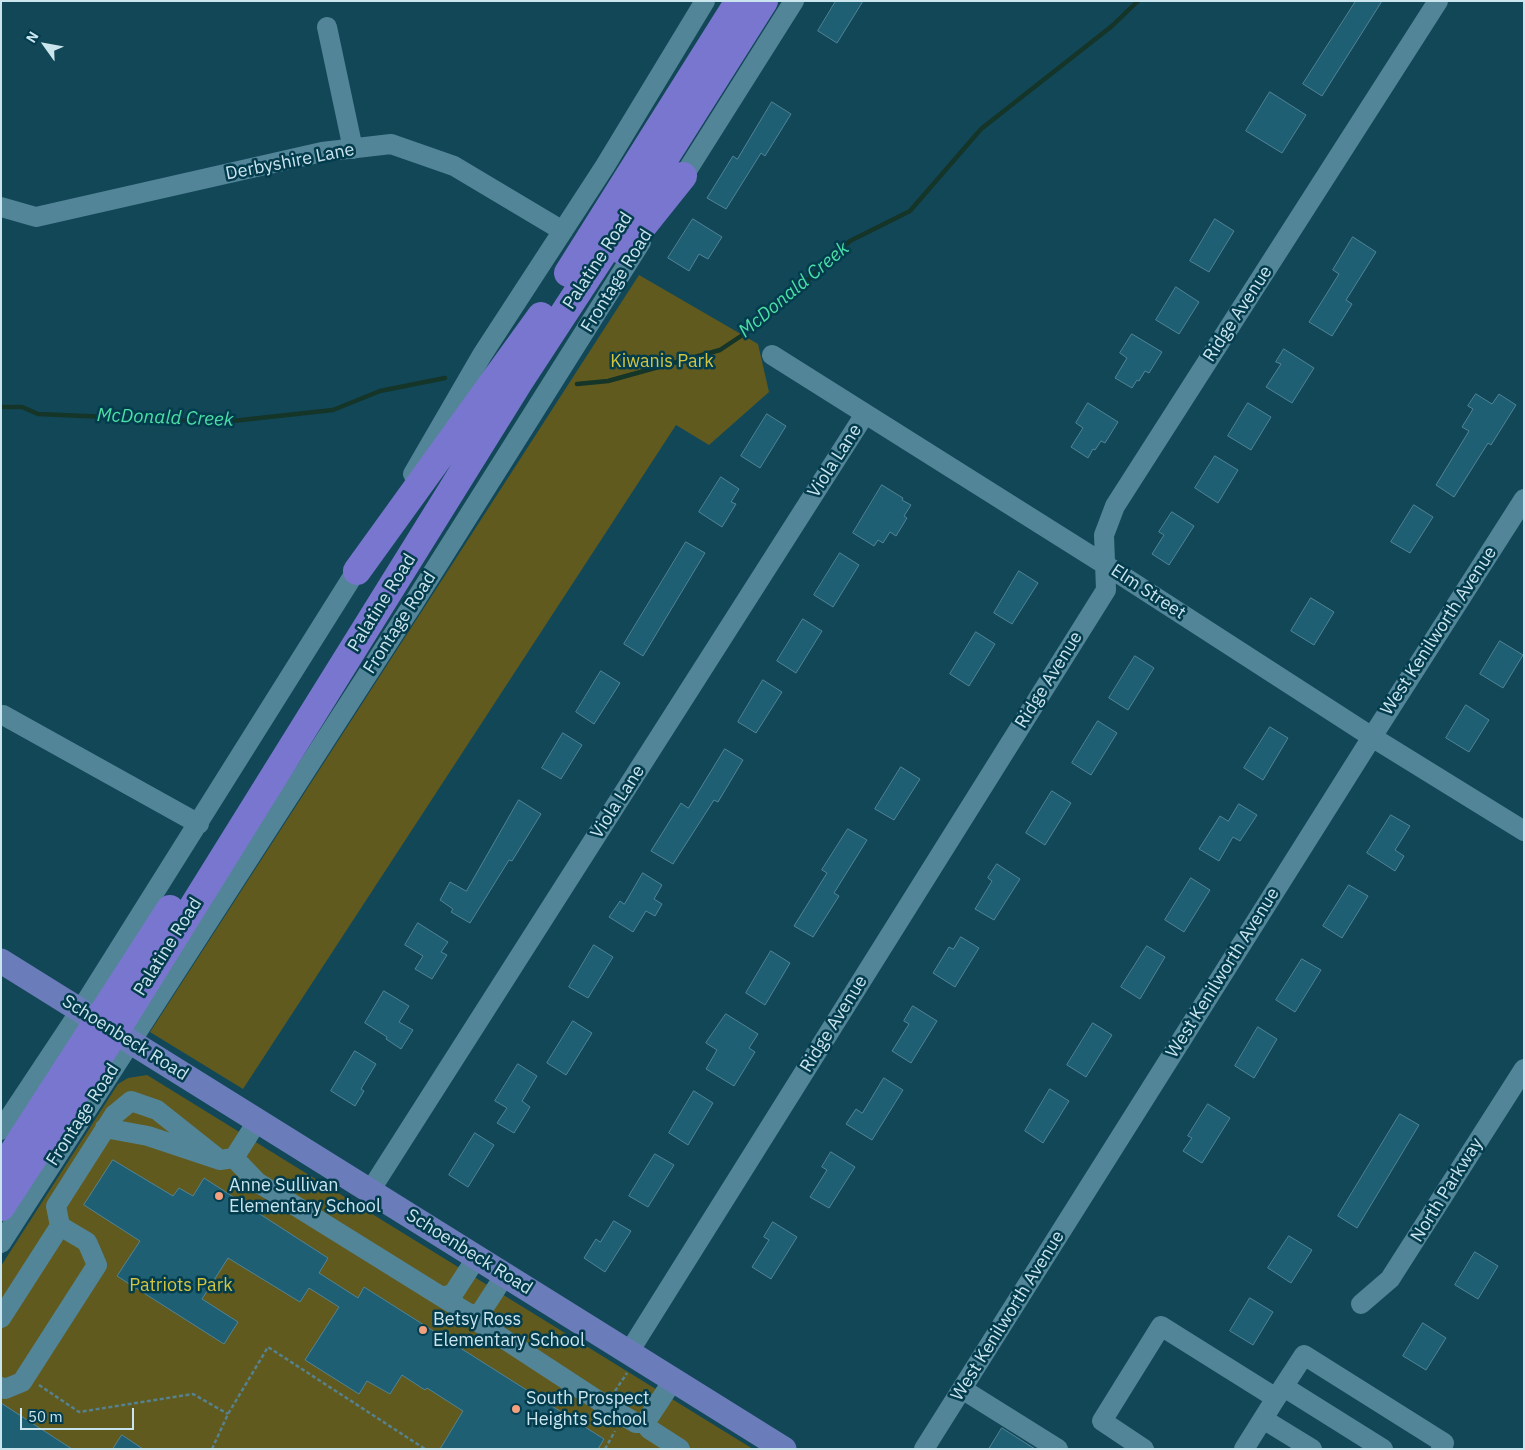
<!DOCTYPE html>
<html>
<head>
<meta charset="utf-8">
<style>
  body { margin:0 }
  #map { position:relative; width:1525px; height:1450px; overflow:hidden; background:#124758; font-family:"IBM Plex Sans",sans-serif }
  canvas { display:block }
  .frame { position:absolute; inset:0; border:2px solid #cbe5ef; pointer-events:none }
  .north { position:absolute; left:20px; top:20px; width:50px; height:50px; -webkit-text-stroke:4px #033c4d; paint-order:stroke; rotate:302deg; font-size:14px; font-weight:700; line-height:20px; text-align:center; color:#cbe5ef }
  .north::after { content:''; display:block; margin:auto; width:18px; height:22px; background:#cbe5ef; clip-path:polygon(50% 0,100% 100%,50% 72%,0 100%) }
  .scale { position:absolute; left:20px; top:1408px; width:114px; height:22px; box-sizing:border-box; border:2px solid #cbe5ef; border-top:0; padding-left:6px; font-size:15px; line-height:18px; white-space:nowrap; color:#cbe5ef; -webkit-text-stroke:4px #033c4d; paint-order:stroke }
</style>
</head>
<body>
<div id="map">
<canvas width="1525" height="1450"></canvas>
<div class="frame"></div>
<div class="north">N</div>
<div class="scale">50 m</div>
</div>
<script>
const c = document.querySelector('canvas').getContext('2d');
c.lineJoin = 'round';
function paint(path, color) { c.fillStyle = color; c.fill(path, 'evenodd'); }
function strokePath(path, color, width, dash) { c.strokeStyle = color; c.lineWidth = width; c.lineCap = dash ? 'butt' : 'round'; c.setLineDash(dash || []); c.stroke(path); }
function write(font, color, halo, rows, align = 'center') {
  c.font = font + ' "IBM Plex Sans",sans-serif'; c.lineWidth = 5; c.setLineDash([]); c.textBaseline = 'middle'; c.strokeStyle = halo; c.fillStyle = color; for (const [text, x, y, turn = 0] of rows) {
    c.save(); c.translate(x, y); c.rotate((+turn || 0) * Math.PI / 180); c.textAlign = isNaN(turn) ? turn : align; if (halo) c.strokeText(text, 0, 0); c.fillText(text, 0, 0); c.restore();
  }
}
paint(new Path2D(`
  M639,275L758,344L769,392L709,445L676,425L243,1089L150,1032Z
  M147,1075L753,1449H1V1266L118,1084L128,1078Z`), '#605a1f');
strokePath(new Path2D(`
  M577,384L608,381L720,350L762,322L850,241L910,211L981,129L1112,26L1138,1
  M1,407H22L38,414L223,422L333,410L380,391L445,378`), '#143527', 4.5);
const building = new Path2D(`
  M836,1H863L837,43L818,31Z
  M1356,1H1382L1322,96L1303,84Z
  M1270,92L1306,115L1282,153L1246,131Z
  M772,102L791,114L765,156L761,153L726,209L707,198L733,156L737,159Z
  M693,219L722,237L708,259L699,254L689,271L668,258Z
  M1215,219L1234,231L1209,272L1190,261Z
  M1353,237L1376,252L1346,300L1352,304L1332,336L1309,322L1339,274L1333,270Z
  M1176,287L1199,302L1179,334L1156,320Z
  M1132,334L1162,352L1149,373L1145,371L1139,381L1137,380L1132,388L1115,378L1127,358L1120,353Z
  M1284,349L1314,368L1292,403L1266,387L1281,364L1276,362Z
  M1476,394L1492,404L1499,394L1516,405L1491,445L1488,443L1454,497L1436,485L1469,431L1462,427L1473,409L1468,406Z
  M1088,403L1118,422L1105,443L1101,441L1095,450L1093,449L1088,458L1071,447L1083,428L1076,423Z
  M1248,403L1271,417L1251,450L1228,436Z
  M767,414L786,426L760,468L741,456Z
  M1215,456L1238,470L1218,503L1195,488Z
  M721,477L739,489L731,502L736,504L722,527L699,512Z
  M882,485L903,498L902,500L911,505L904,516L907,518L896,536L890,532L883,543L878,540L874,546L853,533Z
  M1414,505L1433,517L1410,553L1391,542Z
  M1172,512L1194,526L1169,565L1152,554L1164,535L1159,532Z
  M686,542L705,553L643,656L624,644Z
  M840,553L859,565L833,607L814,595Z
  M1019,571L1038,583L1012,624L994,613Z
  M1311,598L1334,612L1314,645L1291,631Z
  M803,619L822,631L796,673L777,661Z
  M976,632L995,644L969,686L950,674Z
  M1500,641L1523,655L1503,688L1480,674Z
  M1135,656L1154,668L1128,710L1109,698Z
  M601,671L620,683L594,724L576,712Z
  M763,680L782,692L756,733L738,722Z
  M1466,705L1489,720L1469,752L1446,738Z
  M1098,721L1117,733L1091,775L1072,763Z
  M1270,727L1288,738L1263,780L1244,768Z
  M563,733L582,745L561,779L542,768Z
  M725,749L743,760L718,802L714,800L673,864L651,851L681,803L688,808Z
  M901,767L920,779L894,820L875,809Z
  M1052,791L1071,803L1045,845L1026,833Z
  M519,800L541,814L512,861L509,860L470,923L451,912L453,909L440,900L450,882L466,891Z
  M1239,804L1257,815L1240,841L1233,837L1219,861L1199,849L1220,816L1228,821Z
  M1391,815L1410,826L1395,850L1404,856L1395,871L1367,853Z
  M848,829L867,840L834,893L839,896L813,937L794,926L827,873L822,870Z
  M997,864L1020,879L994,920L975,909L992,881L988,878Z
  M643,873L662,885L654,899L662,904L655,916L646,911L633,932L609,917L620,901L624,904Z
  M1191,878L1210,890L1184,932L1165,920Z
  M1349,885L1368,896L1342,938L1323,926Z
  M418,923L448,942L441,952L447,955L432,979L415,969L423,956L405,945Z
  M961,937L979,948L955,987L933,973L949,947L953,949Z
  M594,945L613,957L588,998L569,987Z
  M1147,946L1165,957L1140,999L1121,987Z
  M771,951L790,963L765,1005L746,993Z
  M1302,959L1321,970L1295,1012L1276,1000Z
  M384,991L409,1006L399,1022L413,1030L401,1049L386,1039L387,1037L365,1023Z
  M913,1006L937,1021L911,1063L892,1051L909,1024L904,1021Z
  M726,1014L758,1034L749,1048L755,1052L734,1086L706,1069L717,1050L706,1043Z
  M573,1021L592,1033L566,1075L547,1063Z
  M1093,1023L1112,1035L1086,1077L1067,1065Z
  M1258,1027L1277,1039L1254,1078L1235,1066Z
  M355,1051L376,1064L361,1089L364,1091L355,1106L331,1091Z
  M518,1064L537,1076L522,1101L530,1107L514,1133L497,1123L507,1108L495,1101Z
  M884,1078L903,1090L872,1140L846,1124L856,1109L862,1113Z
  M1050,1089L1069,1101L1043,1143L1025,1131Z
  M694,1091L713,1103L688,1145L669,1133Z
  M1208,1104L1230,1118L1202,1163L1183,1151L1192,1138L1188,1136Z
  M1400,1114L1419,1125L1357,1228L1338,1216Z
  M475,1133L494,1145L468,1187L449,1175Z
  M831,1152L855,1167L829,1208L810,1197L827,1170L822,1167Z
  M655,1154L674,1165L648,1207L629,1196Z
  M113,1160L173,1196L179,1188L193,1196L204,1178L328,1258L319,1273L358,1298L364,1287L604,1439L598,1449H440L463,1411L427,1388L425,1390L402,1375L390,1394L367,1381L359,1394L305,1360L339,1307L309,1288L300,1302L228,1258L202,1299L238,1322L224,1344L117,1276L140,1241L84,1205Z
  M614,1221L631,1231L605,1272L584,1258L596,1239L600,1242Z
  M773,1222L797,1237L771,1279L752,1267L769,1240L764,1237Z
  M1289,1236L1312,1250L1291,1283L1268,1268Z
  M1475,1252L1498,1266L1478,1299L1455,1285Z
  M1250,1298L1273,1312L1253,1345L1230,1331Z
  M1423,1323L1446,1338L1426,1370L1403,1356Z
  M1,1403L72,1449H1Z
  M1002,1428L1035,1449H989Z
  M122,1435L143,1449H113Z`);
paint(building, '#1f5f73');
strokePath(building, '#518396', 1);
strokePath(new Path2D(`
  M39,1385L79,1412L193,1394L228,1414
  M615,1391L627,1373
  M212,1449L228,1414L268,1347L425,1449
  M605,1449L615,1431`), '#56818f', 2.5, [4, 2.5]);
strokePath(new Path2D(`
  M327,27L353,149
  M676,188L794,1
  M1,207L36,217L322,152L391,144L454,166L563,231
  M772,355L1104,564L1372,737L1524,831
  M413,474L482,355L605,166L705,1
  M1,715H3L199,824
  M105,1128L148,1136L220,1160L234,1158L258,1120
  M1,1130L80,1011L363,560
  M234,1158L257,1182L442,1297L453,1294L477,1257
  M370,1191L865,414
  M1,1243L413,604L641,242
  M505,1275L479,1315L481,1324L605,1405L636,1423H645L674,1379
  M442,1297L468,1313L479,1315
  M1361,1304L1390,1279L1524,1069
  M1,1318L60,1226L56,1206L114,1115L131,1101L157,1110L220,1160
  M629,1352L1106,590L1104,535L1115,506L1438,1
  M1,1387L5,1389L22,1382L97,1265L87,1242L60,1226
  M1284,1387L1383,1449
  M962,1389L1058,1449
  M1276,1398L1304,1355L1444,1443L1441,1449
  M1263,1419L1312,1449
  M645,1423L649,1429L680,1449
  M924,1449L1372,737L1524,499
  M1144,1449L1102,1421L1161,1326L1276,1398L1244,1449`), '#538598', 20);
strokePath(new Path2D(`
  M1,961L784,1449`), '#6a7cb9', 25);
strokePath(new Path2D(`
  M623,251L683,176
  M568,273L739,1
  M357,571L541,316
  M1,1171L170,909
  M1,1207L115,1032L519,382L649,183L764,1`), '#7976cf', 28);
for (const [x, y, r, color] of [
  [219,1196,5,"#f2a07e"],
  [423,1330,5,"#f2a07e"],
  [516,1409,5,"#f2a07e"]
]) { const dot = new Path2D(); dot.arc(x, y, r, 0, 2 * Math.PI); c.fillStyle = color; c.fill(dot); strokePath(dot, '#033c4d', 2); }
write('18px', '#cbe5ef', '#033c4d', [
  ["Derbyshire Lane",290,162,-11],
  ["Palatine Road",598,261,-57],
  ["Frontage Road",617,281,-58],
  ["Ridge Avenue",1238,314,-57],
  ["Viola Lane",835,461,-57],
  ["Elm Street",1148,592,33],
  ["Palatine Road",382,603,-58],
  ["Frontage Road",400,623,-57],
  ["West Kenilworth Avenue",1439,631,-57],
  ["Ridge Avenue",1049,680,-58],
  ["Viola Lane",618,802,-57],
  ["Palatine Road",168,947,-58],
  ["West Kenilworth Avenue",1223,973,-58],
  ["Ridge Avenue",834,1024,-58],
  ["Schoenbeck Road",125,1038,32],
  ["Frontage Road",83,1115,-57],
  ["North Parkway",1447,1190,-58],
  ["Schoenbeck Road",469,1252,32],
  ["West Kenilworth Avenue",1008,1316,-58]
]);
write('18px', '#d3c540', '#033c4d', [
  ["Kiwanis Park",662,362],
  ["Patriots Park",181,1286]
]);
write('18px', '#cbe5ef', '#033c4d', [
  ["Anne Sullivan",229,1186],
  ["Elementary School",229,1207],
  ["Betsy Ross",433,1320],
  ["Elementary School",433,1341],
  ["South Prospect",526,1399],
  ["Heights School",526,1420]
], 'left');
write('italic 19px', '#4cdea6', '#033c4d', [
  ["McDonald Creek",794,290,-40],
  ["McDonald Creek",165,418,2]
]);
</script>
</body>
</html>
